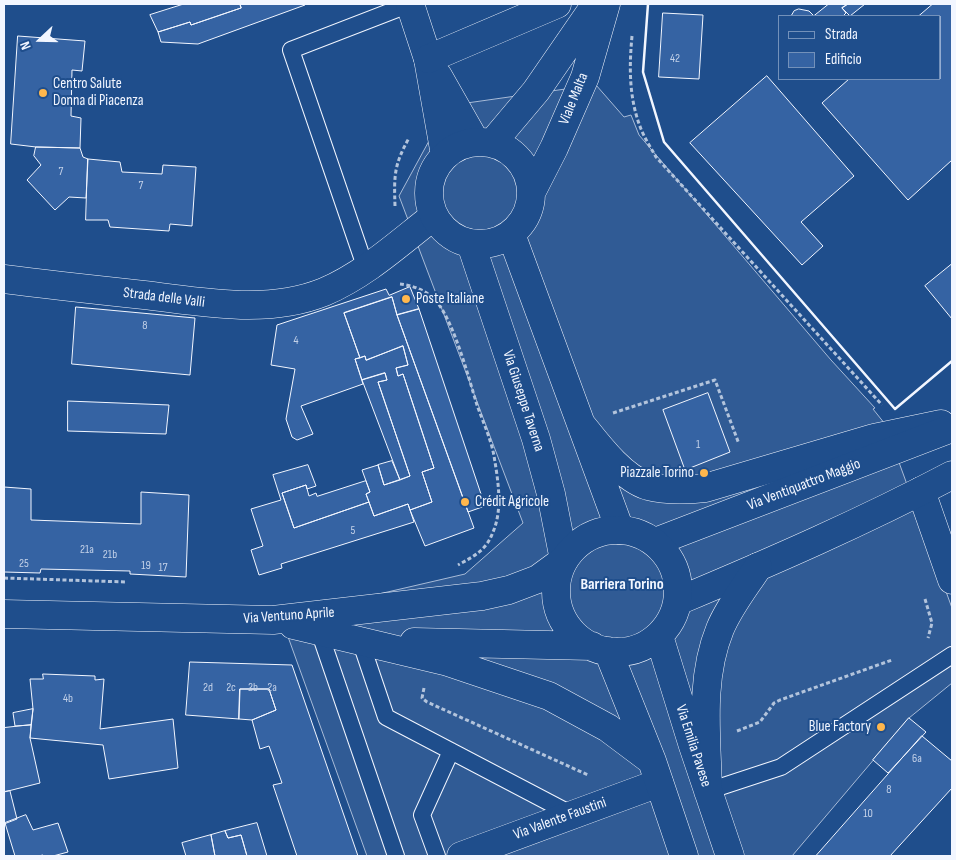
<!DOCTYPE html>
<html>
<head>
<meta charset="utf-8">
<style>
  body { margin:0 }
  #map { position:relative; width:956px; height:860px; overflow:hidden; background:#1f4e8c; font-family:"Sofia Sans Condensed",sans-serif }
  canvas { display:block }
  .frame { position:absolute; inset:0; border:5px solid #f2f6ff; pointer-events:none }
  .legend { position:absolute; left:778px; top:15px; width:162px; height:65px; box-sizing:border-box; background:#1f4e8c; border:1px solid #7391ba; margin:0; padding:6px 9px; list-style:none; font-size:15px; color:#f2f6ff }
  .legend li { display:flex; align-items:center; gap:10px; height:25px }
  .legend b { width:25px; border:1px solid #7391ba }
  .north { position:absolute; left:15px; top:15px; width:50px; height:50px; -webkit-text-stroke:4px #1f4e8c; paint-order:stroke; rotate:249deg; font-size:14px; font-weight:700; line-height:20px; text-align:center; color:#f2f6ff }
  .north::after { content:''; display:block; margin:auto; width:18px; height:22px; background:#f2f6ff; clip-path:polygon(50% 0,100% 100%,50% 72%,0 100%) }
</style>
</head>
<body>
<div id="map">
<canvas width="956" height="860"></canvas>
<div class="frame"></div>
<ul class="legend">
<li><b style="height:6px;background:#1f4e8c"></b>Strada</li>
<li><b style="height:14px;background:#3563a3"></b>Edificio</li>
</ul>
<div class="north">N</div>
</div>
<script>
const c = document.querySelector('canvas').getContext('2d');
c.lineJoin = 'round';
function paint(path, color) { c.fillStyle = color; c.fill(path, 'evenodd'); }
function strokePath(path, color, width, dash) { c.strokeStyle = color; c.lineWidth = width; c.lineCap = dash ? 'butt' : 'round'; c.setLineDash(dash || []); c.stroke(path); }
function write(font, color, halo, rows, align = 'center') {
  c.font = font + ' "Sofia Sans Condensed",sans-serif'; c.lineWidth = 4; c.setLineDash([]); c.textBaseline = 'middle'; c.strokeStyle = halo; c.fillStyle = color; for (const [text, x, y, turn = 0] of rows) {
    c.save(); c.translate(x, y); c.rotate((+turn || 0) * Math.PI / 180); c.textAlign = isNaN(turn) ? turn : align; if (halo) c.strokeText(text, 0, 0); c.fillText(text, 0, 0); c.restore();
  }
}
const parking = new Path2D(`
  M596,85L624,117L631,115L639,135L831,360L875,408L873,409L885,424L952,608V683L909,718L792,856H367L278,609L353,600L465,574L523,523L399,196L448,106Z`);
paint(parking, '#305b95');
strokePath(parking, '#a8bbd7', 1);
const building = new Path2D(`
  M184,4H240L241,8L191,25L190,22L158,32L150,15Z
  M240,4H305V5L198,44L161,42L158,32L190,22L191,25L241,8Z
  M829,4H848L842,8L846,13L843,16H814Z
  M848,4H865L850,16L842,8Z
  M933,4H952V160L908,200L822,103L849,79H940V16H919Z
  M799,9L809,11L814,16H791L794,11Z
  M663,13L703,15L699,79L659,77Z
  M18,36L85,41L82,71L72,70L71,116L81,118L80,148L36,147L11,144Z
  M767,76L854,176L801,222L823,246L802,265L690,143Z
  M36,147L80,148L83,157L88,159L86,198L69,197L55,210L27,180L41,165L34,156Z
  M88,159L120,162L122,172L162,174L163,165L196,167L192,226L170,224L169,231L110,227L108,220H86Z
  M952,264V319L925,286Z
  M410,287L419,309L397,315L392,297L344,313L360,358L355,359L363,384L301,406L313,434L297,440L292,437L286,419L295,369L271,365L277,325L386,289L389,295Z
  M392,297L397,315L474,528L425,546L410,510L432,502L422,472L434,468L403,374L398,376L396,368L408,365L403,346L366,360L365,356L360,358L344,313Z
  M76,307L195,318L190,375L72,364Z
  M419,309L485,506L468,512L397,315Z
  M403,346L408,365L396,368L398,376L403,374L434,468L422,472L432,502L410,510L408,504L374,516L366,494L370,492L362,470L378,465L384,485L410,476L378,382L387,380L385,373L362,380L355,359L365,356L366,360Z
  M385,373L387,380L378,382L410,476L400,480L362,380Z
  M708,393L730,452L685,470L663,410Z
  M68,401L169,405L166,434L68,431Z
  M392,461L400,480L384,485L378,465Z
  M308,465L316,486L307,489L306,485L282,493L294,528L369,502L374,516L408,504L414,522L281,564L282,568L259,575L251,550L263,546L251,509L281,500L273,475Z
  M366,481L370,492L366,494L369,502L294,528L282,493L306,485L309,496L316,493L317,496Z
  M4,487L31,489V520L141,524V492L189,495L186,577L130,574V571L41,569L40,573L4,572Z
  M190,662L292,665L358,856H297L273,785L282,783L269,746L260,749L252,720L276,710L269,689H240L239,719L186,715Z
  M43,674L95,676V680L104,679L100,729L173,719L178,768L109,779L103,745L30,738L33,709L30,679H43Z
  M240,689H269L276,710L252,720L239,719Z
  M33,709L31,725L15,726L13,713Z
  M909,718L926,732L888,773L873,760Z
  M31,725L30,738L40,783L4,792V728Z
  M922,736L952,761V788L890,856H816Z
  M10,791L17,819L4,824V792Z
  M26,815L33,830L58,823L68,852L53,856H44L43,855L38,856H15L5,823Z
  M257,823L267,856H247L241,835L228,838L225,831Z
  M225,831L228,838L241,835L247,856H215L211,835Z
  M211,835L215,856H186L182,843Z`);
paint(building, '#3563a3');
strokePath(building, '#f2f6ff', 1);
const service = new Path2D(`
  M366,269L291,50L410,4
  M319,631L396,856
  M360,640L386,717L571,814
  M708,791L781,767L952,655
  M437,856L422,815L451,751`);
const minor = new Path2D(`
  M410,4L428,59L445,155
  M438,76L475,141
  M4,279C50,285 97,290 144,295C204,302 267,315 324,292C366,274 399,243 434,216
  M921,491L952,580
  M461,856L659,783`);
const tertiary = new Path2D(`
  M428,59L557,4
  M429 193a51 51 0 1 1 102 0a51 51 0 1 1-102 0Z
  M493,142L536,91L596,4
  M532,191L554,148L585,77L606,4
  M511,234L620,530
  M471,244L536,439L551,494L564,560
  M581,424C597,444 622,478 648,486C667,491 686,490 705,488L874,438L941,424`);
const secondary = new Path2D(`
  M655,542L952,428
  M678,601C771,562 863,522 952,475`);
const primary = new Path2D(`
  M556 591a61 61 0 1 1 122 0a61 61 0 1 1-122 0Z
  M4,614L273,620L482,596L509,590L538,579L564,560
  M293,625L448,662L549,696L608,728L652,761
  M659,636L693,746L730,856
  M414,642L592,646
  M608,651L652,761L684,856
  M708,791C707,738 699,680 720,629C729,607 745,587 758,567`);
strokePath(service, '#f2f6ff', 18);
strokePath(minor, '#f2f6ff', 29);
strokePath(tertiary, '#f2f6ff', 29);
strokePath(secondary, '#f2f6ff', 29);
strokePath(primary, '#f2f6ff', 29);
strokePath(new Path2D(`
  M632,36C629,68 629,99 641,129C645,139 651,148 656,157L882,405
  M395,206C394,175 394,165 409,138
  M400,284C413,285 429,292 437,302C455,325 468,376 477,405C483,422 491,439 494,456C498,480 503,509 493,532C486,551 474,556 458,565
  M613,413L715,380L739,444
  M4,578L126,582
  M925,599L932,623L928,638
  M424,688L422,698L427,702L588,775
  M737,731L760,722L774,703L780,700L892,660`), '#b3c4dc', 3, [4, 2.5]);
strokePath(service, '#1f4e8c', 16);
strokePath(minor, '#1f4e8c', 28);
strokePath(tertiary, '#1f4e8c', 28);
strokePath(secondary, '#1f4e8c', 28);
strokePath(primary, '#1f4e8c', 28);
strokePath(new Path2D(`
  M648,4L643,72L664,142L895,409L952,361`), '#f2f6ff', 2.5);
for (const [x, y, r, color] of [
  [43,93,5,"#ffb74d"],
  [406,299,5,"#ffb74d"],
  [704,473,5,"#ffb74d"],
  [465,502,5,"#ffb74d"],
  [881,727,5,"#ffb74d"]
]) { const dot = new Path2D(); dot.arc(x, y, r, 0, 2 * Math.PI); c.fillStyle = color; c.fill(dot); strokePath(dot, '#1f4e8c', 2); }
write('12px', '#c3d1e8', null, [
  ["42",675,59],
  ["7",61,172],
  ["7",141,186],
  ["8",145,326],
  ["4",296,341],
  ["1",698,445],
  ["5",353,531],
  ["21a",87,550],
  ["21b",110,555],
  ["25",24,564],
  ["19",146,566],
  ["17",163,568],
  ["2d",208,688],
  ["2c",231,688],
  ["2b",253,688],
  ["2a",272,688],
  ["4b",68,699],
  ["6a",917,759],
  ["8",889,790],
  ["10",868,814]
]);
write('15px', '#f2f6ff', '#1f4e8c', [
  ["Centro Salute",53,84],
  ["Donna di Piacenza",53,101],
  ["Poste Italiane",416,299],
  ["Piazzale Torino",694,473,"right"],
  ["Crédit Agricole",475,502],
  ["Blue Factory",871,727,"right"]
], 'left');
write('15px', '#f2f6ff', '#1f4e8c', [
  ["Viale Malta",574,99,-68],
  ["Strada delle Valli",164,298,7],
  ["Via Giuseppe Taverna",523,401,72],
  ["Via Ventiquattro Maggio",804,485,-21],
  ["Via Ventuno Aprile",289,616,-4],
  ["Via Emilia Pavese",693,746,72],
  ["Via Valente Faustini",560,819,-20]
]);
write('bold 16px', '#f2f6ff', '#1f4e8c', [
  ["Barriera Torino",622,585]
]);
</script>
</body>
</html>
